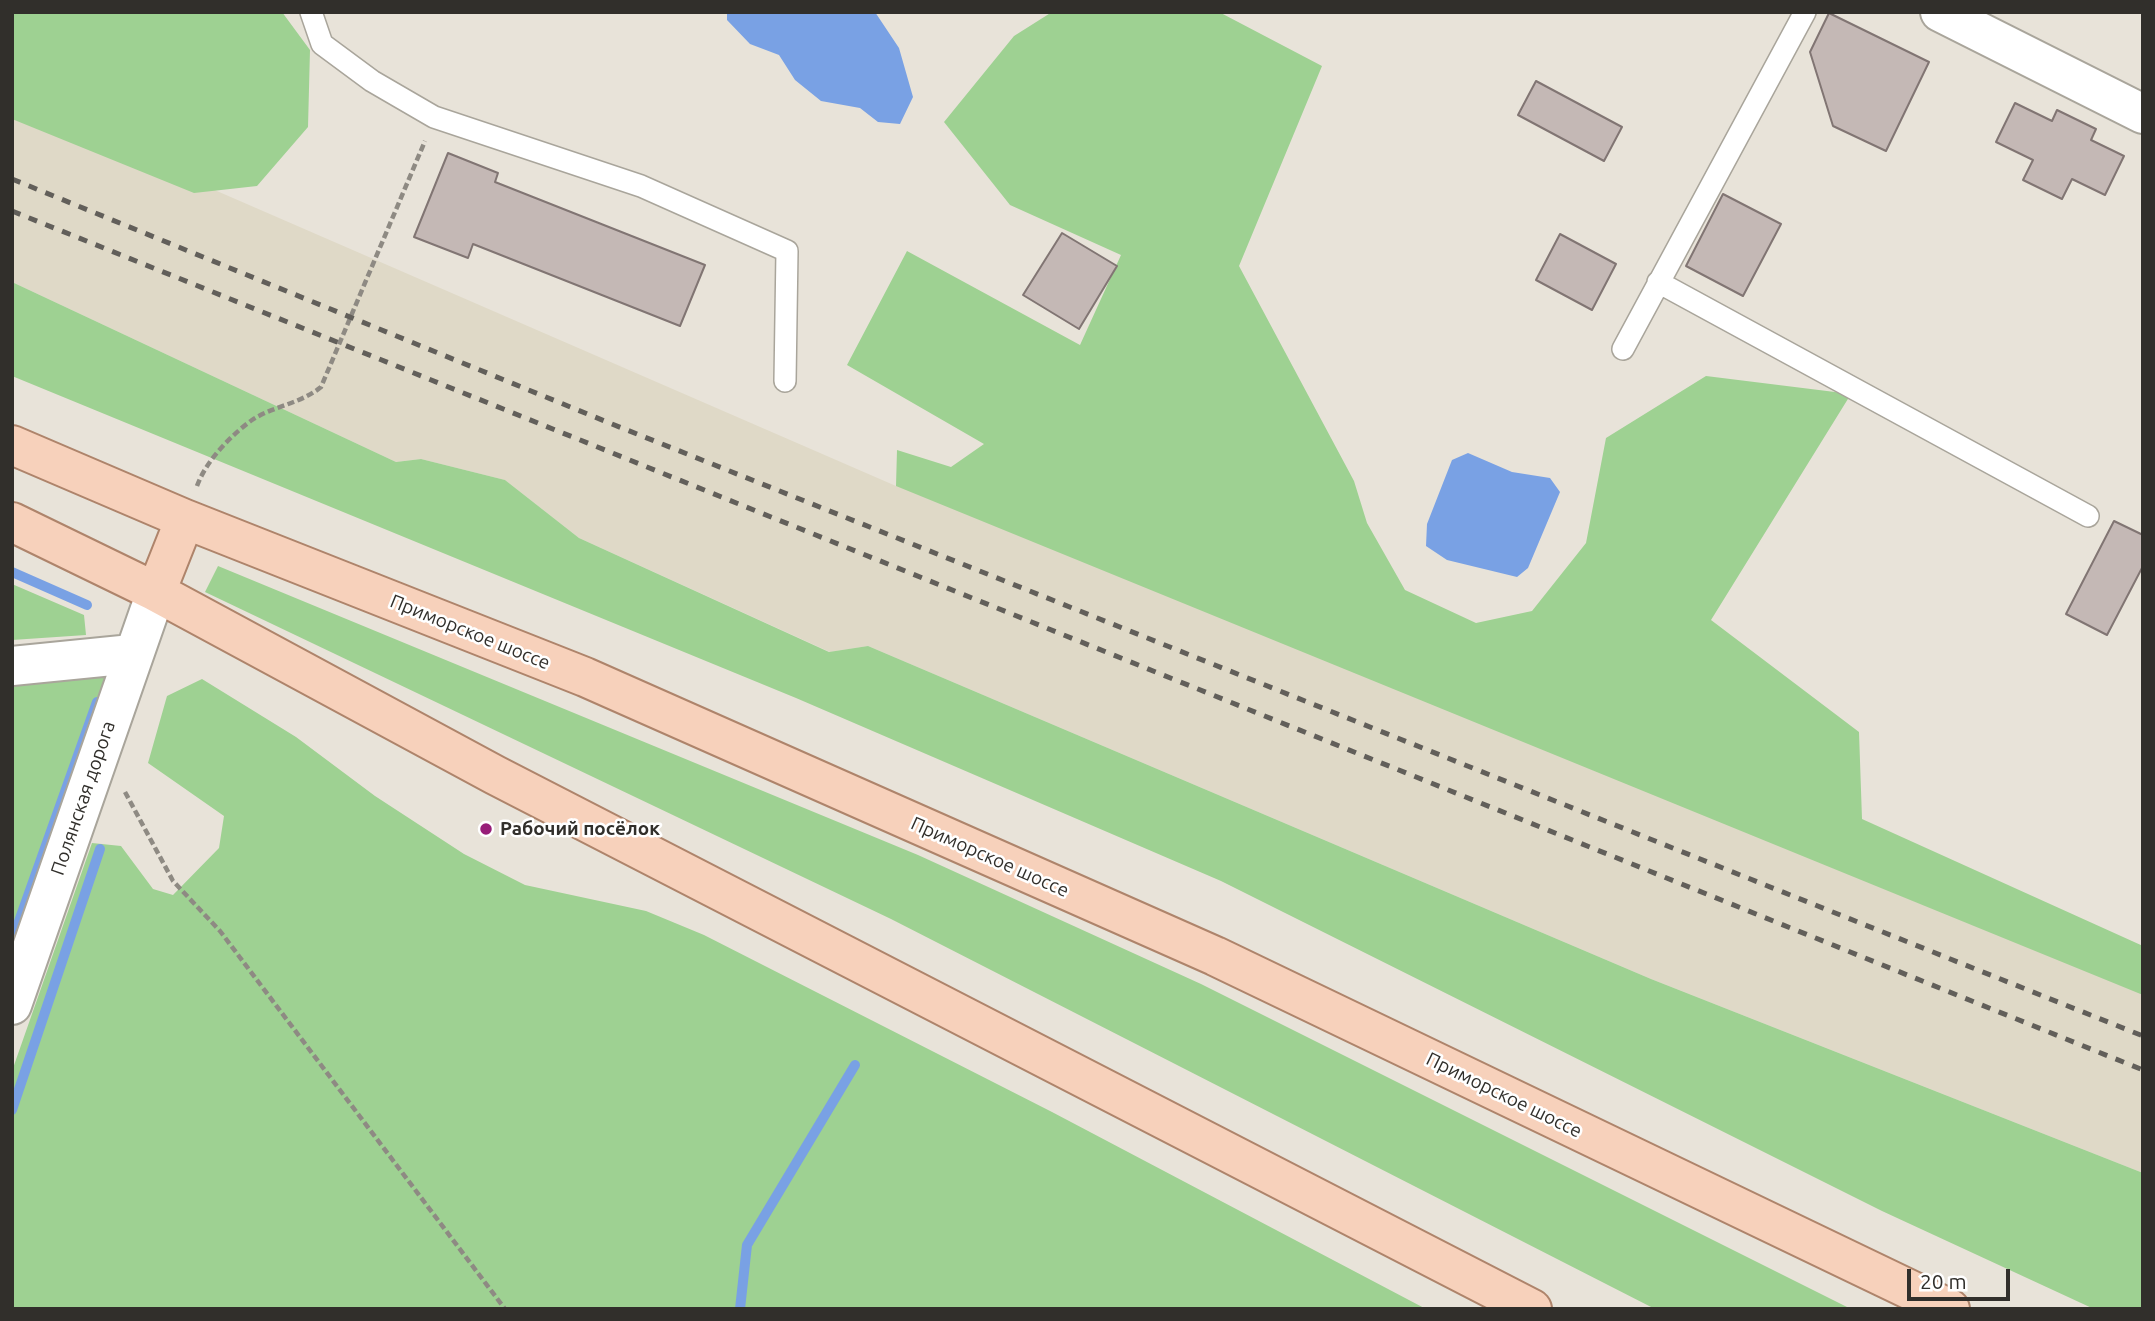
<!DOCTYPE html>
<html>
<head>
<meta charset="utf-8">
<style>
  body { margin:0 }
  #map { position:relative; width:2155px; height:1321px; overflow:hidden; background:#e8e3d9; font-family:Ubuntu,sans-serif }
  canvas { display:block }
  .frame { position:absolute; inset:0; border:14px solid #312f2b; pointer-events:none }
  .scale { position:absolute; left:1907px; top:1269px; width:103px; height:32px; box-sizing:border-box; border:4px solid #312f2b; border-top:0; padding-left:9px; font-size:21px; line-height:24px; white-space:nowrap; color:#312f2b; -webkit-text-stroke:5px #fff; paint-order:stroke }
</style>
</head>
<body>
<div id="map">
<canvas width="2155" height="1321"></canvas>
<div class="frame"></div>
<div class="scale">20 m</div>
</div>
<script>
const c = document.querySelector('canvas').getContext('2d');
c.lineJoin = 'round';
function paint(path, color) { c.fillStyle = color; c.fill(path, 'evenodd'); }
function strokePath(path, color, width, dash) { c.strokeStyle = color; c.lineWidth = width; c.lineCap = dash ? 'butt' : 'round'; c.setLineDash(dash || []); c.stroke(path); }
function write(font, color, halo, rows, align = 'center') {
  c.font = font + ' Ubuntu,sans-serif'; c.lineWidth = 5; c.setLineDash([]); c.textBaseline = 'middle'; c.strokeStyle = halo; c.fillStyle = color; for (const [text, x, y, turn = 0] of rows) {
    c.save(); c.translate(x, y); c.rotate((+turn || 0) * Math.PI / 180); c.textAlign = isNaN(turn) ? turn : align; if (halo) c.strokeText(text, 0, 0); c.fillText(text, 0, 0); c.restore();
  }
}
paint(new Path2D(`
  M12,102L896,486L983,460L2143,975V1173L1651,979L868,646L830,652L579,538L505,480L421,459L396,462L12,282Z`), '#dfd9c7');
paint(new Path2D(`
  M12,12H282L310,50L308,127L257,186L194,193L12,119Z
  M1052,12H1219L1322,66L1239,266L1354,481L1367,523L1405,590L1476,623L1532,611L1586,543L1606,438L1706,376L1851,394L1711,620L1859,732L1862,819L2143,946V995L896,486L897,450L951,467L984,444L847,365L907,251L1080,345L1121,255L1010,205L944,122L1014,36Z
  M12,282L396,462L421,459L505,480L579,538L829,652L868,646L1651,979L2143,1173V1309H2094L1882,1211L1221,881L796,698L12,376Z
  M218,566L918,855L1201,984L1851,1309H1655L891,919L205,592Z
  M12,584L84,615L86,635L12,640Z
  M114,669L12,959V682Z
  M202,679L296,737L375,796L464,854L525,885L646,911L704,935L1052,1112L1426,1309H12V1071L92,843L121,846L153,889L173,895L219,848L224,816L148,763L167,696Z`), '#9ed192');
paint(new Path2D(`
  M727,12H875L899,48L913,97L900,124L878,122L860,108L821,101L795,80L779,55L750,44L727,20Z
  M1468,453L1512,472L1550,478L1560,492L1528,568L1517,577L1447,560L1426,546L1427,524L1452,460Z`), '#79a1e4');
strokePath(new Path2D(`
  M12,572L87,605
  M12,941L97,702
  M12,1110L100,849
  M740,1309L747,1245L855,1065`), '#79a1e4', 10);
const building = new Path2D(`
  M1829,13L1929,62L1886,151L1833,126L1810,52Z
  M1536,81L1622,127L1604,161L1518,115Z
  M2015,103L2052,121L2057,110L2096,129L2091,140L2124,156L2105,195L2072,179L2062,199L2023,180L2033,160L1996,142Z
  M448,153L498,173L495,182L705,265L680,326L473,244L468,258L414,237Z
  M1723,194L1781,224L1743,296L1686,266Z
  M1062,233L1117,266L1079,329L1023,295Z
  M1560,234L1616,264L1592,310L1536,280Z
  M2114,521L2143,535V566L2107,635L2066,614Z`);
paint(building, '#c4b8b5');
strokePath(building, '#817573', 2);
const lane = new Path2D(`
  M311,12L322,44L372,81L434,117L641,186L787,251L785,381
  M1658,282L2088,516
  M1623,349L1805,12`);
const street = new Path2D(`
  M1940,12L2143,114
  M12,666L132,654
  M12,1005L156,592`);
const primary = new Path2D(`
  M12,445L185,519L585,677L1215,956L1950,1309
  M12,522L156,592L495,775L1532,1309
  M156,592L185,519`);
strokePath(lane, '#a9a59b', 24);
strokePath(street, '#a9a59b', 42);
strokePath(primary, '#ae846b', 42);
strokePath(new Path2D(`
  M197,486C206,461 230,436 252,420C273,406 300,404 321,387L425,141
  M125,792L173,881L220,931L505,1309`), '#8e8a83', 4.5, [7, 3.5]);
strokePath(lane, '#fff', 21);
strokePath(street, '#fff', 38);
strokePath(primary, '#f7d1bb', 38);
strokePath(new Path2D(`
  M12,179L612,424L2143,1036
  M12,211L2143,1070`), '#625f5a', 5, [9, 9]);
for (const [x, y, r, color] of [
  [486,829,7,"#971d78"]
]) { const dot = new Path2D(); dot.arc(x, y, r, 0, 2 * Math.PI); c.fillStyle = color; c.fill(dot); strokePath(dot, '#fff', 2.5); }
write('19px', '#312f2b', '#fff', [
  ["Приморское шоссе",470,632,22],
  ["Полянская дорога",83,798,-71],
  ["Приморское шоссе",990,857,24],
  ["Приморское шоссе",1504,1095,26]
]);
write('bold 19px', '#312f2b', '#fff', [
  ["Рабочий посёлок",500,829]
], 'left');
</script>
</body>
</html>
